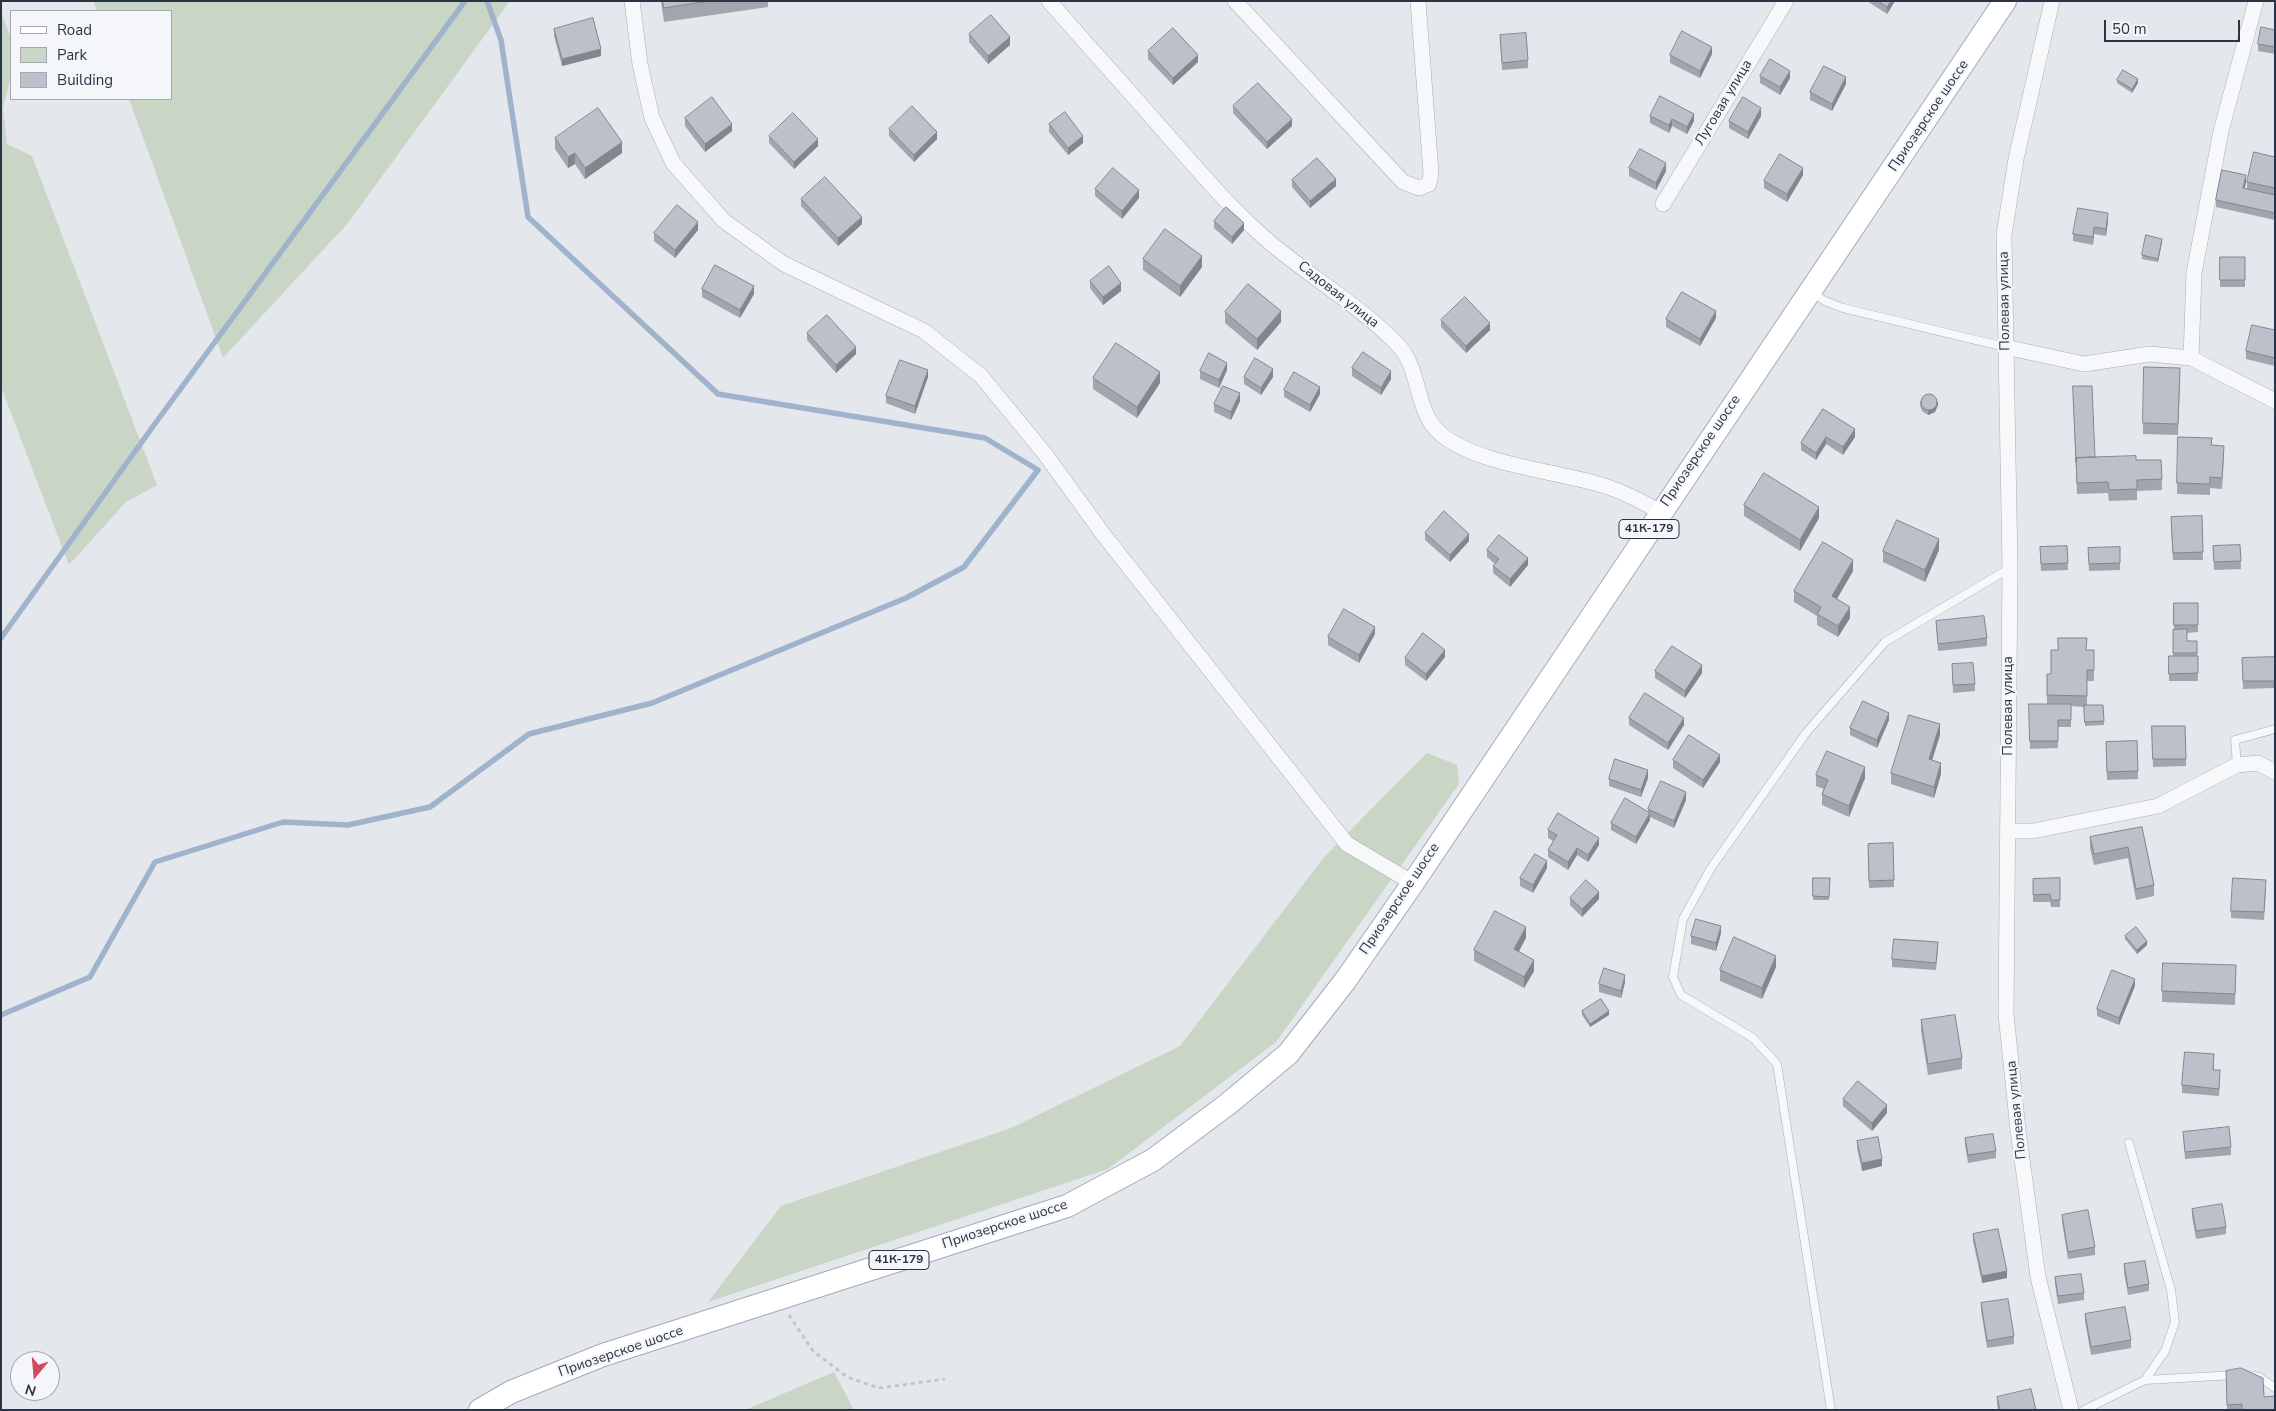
<!DOCTYPE html>
<html>
<head>
<meta charset="utf-8">
<style>
  body { margin:0 }
  #map { position:relative; width:2276px; height:1411px; overflow:hidden; background:#e4e7ec; font-family:"Nunito Sans",sans-serif }
  canvas { display:block }
  .frame { position:absolute; inset:0; border:2px solid #2b3445; pointer-events:none }
  .legend { position:absolute; left:10px; top:10px; width:162px; height:90px; box-sizing:border-box; background:#f4f6f9; border:1px solid #a4a8b1; margin:0; padding:6px 9px; list-style:none; font-size:15px; color:#2b3445 }
  .legend li { display:flex; align-items:center; gap:10px; height:25px }
  .legend b { width:25px; border:1px solid #a4a8b1 }
  .north { position:absolute; left:10px; top:1351px; width:50px; height:50px; box-sizing:border-box; background:#f4f6f9; border:1px solid #a4a8b1; border-radius:50%; rotate:197deg; font-size:14px; font-weight:700; line-height:20px; text-align:center; color:#2b3445 }
  .north::after { content:''; display:block; margin:auto; width:18px; height:22px; background:#d1495b; clip-path:polygon(50% 0,100% 100%,50% 72%,0 100%) }
  .scale { position:absolute; left:2104px; top:20px; width:136px; height:22px; box-sizing:border-box; border:2px solid #2b3445; border-top:0; padding-left:6px; font-size:15px; line-height:18px; white-space:nowrap; color:#2b3445; -webkit-text-stroke:4px #f4f6f9; paint-order:stroke }
</style>
</head>
<body>
<div id="map">
<canvas width="2276" height="1411"></canvas>
<div class="frame"></div>
<ul class="legend">
<li><b style="height:6px;background:#fff"></b>Road</li>
<li><b style="height:14px;background:#c9d6c5"></b>Park</li>
<li><b style="height:14px;background:#bbc0ca"></b>Building</li>
</ul>
<div class="north">N</div>
<div class="scale">50 m</div>
</div>
<script>
const c = document.querySelector('canvas').getContext('2d');
c.lineJoin = 'round';
function paint(path, color) { c.fillStyle = color; c.fill(path, 'evenodd'); }
function strokePath(path, color, width, dash) { c.strokeStyle = color; c.lineWidth = width; c.lineCap = dash ? 'butt' : 'round'; c.setLineDash(dash || []); c.stroke(path); }
function write(font, color, halo, rows, align = 'center') {
  c.font = font + ' "Nunito Sans",sans-serif'; c.lineWidth = 4.5; c.setLineDash([]); c.textBaseline = 'middle'; c.strokeStyle = halo; c.fillStyle = color; for (const [text, x, y, turn = 0] of rows) {
    c.save(); c.translate(x, y); c.rotate((+turn || 0) * Math.PI / 180); c.textAlign = isNaN(turn) ? turn : align; if (halo) c.strokeText(text, 0, 0); c.fillText(text, 0, 0); c.restore();
  }
}
paint(new Path2D(`
  M93,1H510L348,223L223,358L129,99H171V11H97Z
  M1,12L11,38V75L3,109L7,144L32,156L157,485L126,502L69,565L1,387Z
  M1427,753L1457,765L1459,784L1276,1042L1108,1169L708,1302L781,1206L1011,1128L1180,1046L1325,856Z
  M834,1372L854,1410H745Z`), '#c9d6c5');
strokePath(new Path2D(`
  M1,638L154,425L465,1
  M1,1015L90,977L155,862L283,822L348,825L430,807L529,734L652,703L906,598L964,567L1038,470L985,438L718,394L528,217L501,40L487,1`), '#9fb4cc', 5.5);
const lane = new Path2D(`
  M1811,292L1825,301L1843,308L2005,347
  M2237,765L2235,740L2275,729
  M2129,1143L2171,1290L2175,1322L2165,1351L2145,1380
  M2254,1376L2259,1377L2275,1388
  M1831,1410L1777,1064L1753,1038L1681,995L1673,977L1683,919L1711,868L1806,733L1885,642L2010,568
  M2084,1410L2145,1380L2235,1375`);
const street = new Path2D(`
  M632,1L640,64L652,118L673,163L724,221L784,264L924,331L981,376L1045,454L1103,534L1347,844L1413,883
  M1049,1C1089,47 1130,92 1170,138C1198,170 1226,203 1258,232C1301,272 1355,301 1397,344C1422,369 1414,413 1442,435C1481,466 1560,471 1608,487C1626,493 1643,502 1660,512
  M1235,1L1403,182L1419,188L1429,184L1431,173L1418,1
  M2052,1L2016,159L2004,235L2010,568L2006,1014L2018,1130L2038,1277L2071,1410
  M1663,204L1786,1
  M2005,347L2084,364L2150,354L2191,358L2275,401
  M2191,358L2194,273L2221,131L2256,1
  M2009,831H2033L2158,806L2237,765L2258,763L2275,772`);
const primary = new Path2D(`
  M480,1410L511,1392L603,1355L1067,1206L1153,1160L1228,1104L1288,1054L1345,981L1413,883L2005,1`);
strokePath(lane, '#a9aeb7', 9);
strokePath(street, '#a9aeb7', 16);
strokePath(primary, '#a3abb8', 24);
strokePath(new Path2D(`
  M789,1315L813,1351L847,1377L879,1388L945,1379`), '#c2c5cb', 3, [4, 4]);
strokePath(lane, '#f7f8fa', 8);
strokePath(street, '#f7f8fa', 15);
strokePath(primary, '#fff', 22);
paint(new Path2D(`
  M661,1H768V7L664,22Z
  M1867,1H1895L1887,14Z
  M554,29L601,56L562,66L554,36Z
  M2275,30V54L2258,51V44Z
  M969,34L1010,45L988,64L969,42Z
  M1500,35L1528,60V68L1502,70Z
  M1148,51L1198,62L1173,85L1148,59Z
  M1712,54L1700,78L1670,63V55Z
  M1760,76L1790,78L1780,95L1760,83Z
  M2117,80L2138,83L2132,93L2117,83Z
  M1846,84L1832,111L1810,100V92Z
  M1233,106L1292,126L1267,149L1233,113Z
  M1650,116L1694,121L1687,134L1672,126L1669,133L1650,123Z
  M1761,116L1748,139L1729,128V121Z
  M685,118L732,131L705,152L685,126Z
  M1049,124L1083,143L1068,155L1049,132Z
  M889,129L937,139L914,162L889,136Z
  M769,136L818,146L794,169L769,143Z
  M555,138L622,153L585,179L575,164L568,168L555,149Z
  M2275,157V220L2216,207V200L2246,183L2244,188L2247,189V182Z
  M1629,168L1666,171L1656,190L1629,176Z
  M1803,175L1787,202L1764,188V181Z
  M1292,180L1336,186L1310,208L1292,187Z
  M1095,189L1139,198L1122,219L1095,196Z
  M801,199L862,224L838,246L801,206Z
  M1214,221L1244,230L1232,244L1214,228Z
  M2108,221L2106,236L2094,234L2093,245L2073,241V234Z
  M698,230L675,258L654,241V233Z
  M2162,242L2158,262L2142,259V255Z
  M2220,257H2245V287H2220Z
  M1143,259L1202,267L1180,297L1143,270Z
  M1090,281L1121,291L1103,305L1090,288Z
  M702,289L754,294L740,318L702,297Z
  M1225,312L1281,322L1257,350L1225,323Z
  M1716,318L1700,346L1666,327V319Z
  M1441,320L1490,330L1466,353L1441,327Z
  M2275,330V366L2246,359V351Z
  M807,333L856,354L836,373L807,340Z
  M1352,368L1391,379L1381,395L1352,376Z
  M1227,370L1219,388L1200,379V371Z
  M928,377L915,414L886,403V396Z
  M1244,377H1273L1261,395L1244,384Z
  M1093,378L1160,383L1137,418L1093,389Z
  M2180,379L2178,435L2143,434V423Z
  M1284,390L1320,394L1310,412L1284,397Z
  M2073,394L2095,457L2136,460H2161L2162,490L2137,491V500L2109,501L2108,493L2077,494Z
  M1240,401L1231,420L1214,412V404Z
  M1920,402L1938,405L1935,412L1928,415L1922,411L1920,406Z
  M1823,409L1855,437L1843,455L1826,444L1816,460L1801,450V443Z
  M2212,445L2224,457L2222,489L2210,488V495L2177,494V483Z
  M1744,505L1819,518L1800,551L1744,516Z
  M2202,516L2203,560H2173L2171,524Z
  M1425,533L1469,541L1450,562L1425,540Z
  M2240,545L2241,569L2214,570L2213,546Z
  M2067,546L2068,570L2041,571L2040,547Z
  M2120,547V570L2089,571L2088,548Z
  M1487,550L1528,565L1510,587L1493,573V566L1495,564L1487,557Z
  M1939,550L1925,582L1883,562V551Z
  M1853,571L1837,599L1850,618L1838,637L1817,625V616L1794,602V591Z
  M2174,603H2198V632L2187,633V641H2197L2198,681H2169V656H2173V630H2174Z
  M1936,621L1987,638V646L1938,651Z
  M1375,634L1359,663L1328,645V637Z
  M2087,650H2094V681H2087V705H2103L2104,725L2085,726L2084,707L2071,706V727H2058V748L2030,749L2029,704H2047V674H2051Z
  M1445,657L1426,681L1405,665V658Z
  M2275,657V688L2243,689L2242,658Z
  M1952,664L1975,684V691L1953,693Z
  M1655,671L1702,673L1685,698L1655,678Z
  M1629,718L1684,725L1668,750L1629,725Z
  M1889,720L1877,748L1850,735V728Z
  M2152,726H2185L2186,766L2153,767Z
  M1940,735L1932,760L1941,774L1934,798L1891,784V773Z
  M2137,741L2138,779L2107,780L2106,742Z
  M1673,760L1720,762L1703,788L1673,768Z
  M1816,775L1865,778L1849,817L1822,805V794L1824,789L1816,786Z
  M1648,778L1641,797L1609,786V779Z
  M1686,800L1674,828L1650,817V820L1636,844L1611,830V823L1648,812V809Z
  M2142,827L2154,885V896L2136,900L2128,858L2094,865L2090,848V837Z
  M1548,830L1599,845L1588,862L1577,855L1568,870L1548,857V850L1553,841L1548,838Z
  M1893,843L1894,887L1869,888L1868,844Z
  M1547,868L1533,893L1520,886V878Z
  M1813,878H1830L1829,900H1813Z
  M2060,878V907H2051L2050,902H2033V879Z
  M2266,887L2264,920L2231,918V911Z
  M1570,898L1599,899L1582,917L1570,905Z
  M1721,933L1716,951L1691,944V936Z
  M2125,936L2147,945L2137,954L2125,939Z
  M1526,938L1519,951L1534,971L1524,988L1474,961V950Z
  M1938,950L1936,970L1892,967V959Z
  M2236,965L2235,1005L2162,1002V991Z
  M1776,967L1762,999L1720,981V970Z
  M1625,982L1621,998L1599,992V984Z
  M2135,986L2119,1025L2097,1016V1009Z
  M1582,1011L1609,1015L1590,1027L1582,1015Z
  M1921,1020L1962,1058V1069L1928,1075L1921,1031Z
  M2214,1061V1070L2220,1078L2219,1096L2182,1093V1085Z
  M1843,1099L1887,1113L1872,1131L1843,1106Z
  M2183,1132L2231,1147V1155L2185,1159Z
  M1965,1138L1996,1151V1158L1968,1163L1965,1145Z
  M1857,1141L1882,1166L1862,1171L1857,1148Z
  M2192,1209L2226,1227V1234L2196,1239L2192,1216Z
  M2062,1215L2095,1247V1255L2068,1259L2062,1222Z
  M1973,1234L2007,1278L1982,1283L1973,1241Z
  M2124,1264L2149,1284V1291L2128,1295L2124,1272Z
  M2055,1277L2084,1293V1300L2058,1304L2055,1284Z
  M1981,1303L2014,1336V1344L1987,1348L1981,1310Z
  M2085,1314L2131,1340V1348L2091,1355L2085,1321Z
  M2226,1371L2264,1397L2275,1410H2227Z
  M1997,1397L2036,1410H1998L1997,1405Z`), '#a1a5ae');
paint(new Path2D(`
  M1891,1H1895L1887,14V7Z
  M1010,37V45L988,64V56Z
  M1712,47V54L1700,78V71Z
  M601,49V56L562,66V59Z
  M1198,55V62L1173,85V78Z
  M1790,71V78L1780,95V87Z
  M1846,77V84L1832,111V104Z
  M2138,79V83L2132,93V89Z
  M1761,108V116L1748,139V132Z
  M1694,114V121L1687,134V127Z
  M1292,119V126L1267,149V142Z
  M1672,119V126L1669,133V125Z
  M732,124V131L705,152V144Z
  M937,132V139L914,162V155Z
  M1083,136V143L1068,155V148Z
  M818,139V146L794,169V162Z
  M622,142V153L585,179V168Z
  M575,153V164L568,168V157Z
  M1666,163V171L1656,190V183Z
  M1803,168V175L1787,202V194Z
  M2246,175V183L2243,195V188Z
  M1336,179V186L1310,208V201Z
  M1139,190V198L1122,219V211Z
  M2108,213V221L2106,236V229Z
  M862,217V224L838,246V238Z
  M698,222V230L675,258V250Z
  M1244,223V230L1232,244V237Z
  M2094,227V234L2093,245V237Z
  M2162,239V242L2158,262V259Z
  M1202,256V267L1180,297V286Z
  M1121,283V291L1103,305V297Z
  M754,286V294L740,318V310Z
  M1281,311V322L1257,350V339Z
  M1716,311V318L1700,346V339Z
  M1490,323V330L1466,353V346Z
  M856,347V354L836,373V365Z
  M1227,363V370L1219,388V380Z
  M1273,369V377L1261,395V388Z
  M928,370V377L915,414V406Z
  M1391,371V379L1381,395V388Z
  M1160,372V383L1137,418V407Z
  M1320,387V394L1310,412V405Z
  M1240,393V401L1231,420V412Z
  M1938,401V405L1935,412L1928,415V411Z
  M1855,429V437L1843,455V447Z
  M1826,437V444L1816,460V453Z
  M1819,507V518L1800,551V540Z
  M1469,534V541L1450,562V555Z
  M1939,539V550L1925,582V570Z
  M1528,558V565L1510,587V579Z
  M1853,560V571L1832,607V596Z
  M1850,607V618L1838,637V626Z
  M1375,627V634L1359,663V655Z
  M1445,650V657L1426,681V674Z
  M1702,665V673L1685,698V691Z
  M1889,713V720L1877,748V740Z
  M1684,718V725L1668,750V743Z
  M1940,724V735L1929,770V759Z
  M1720,755V762L1703,788V780Z
  M1941,763V774L1934,798V787Z
  M1865,767V778L1849,817V806Z
  M1648,770V778L1641,797V790Z
  M1686,792V800L1674,828V821Z
  M1650,813V820L1636,844V837Z
  M1599,838V845L1588,862V855Z
  M1577,848V855L1568,870V862Z
  M1547,861V868L1533,893V885Z
  M1599,892V899L1582,917V909Z
  M1721,926V933L1716,951V943Z
  M1526,927V938L1514,960V949Z
  M2147,941V945L2137,954V950Z
  M1776,956V967L1762,999V988Z
  M1534,960V971L1524,988V977Z
  M1625,975V982L1621,998V991Z
  M2135,979V986L2119,1025V1018Z
  M1609,1011V1015L1590,1027V1024Z
  M1887,1105V1113L1872,1131V1123Z
  M1882,1159V1166L1862,1171V1163Z
  M2007,1271V1278L1982,1283V1276Z`), '#83868d');
const building = new Path2D(`
  M663,1H709L664,8Z
  M1879,1H1891L1887,7Z
  M991,15L1010,37L988,56L969,34Z
  M593,18L601,49L562,59L554,29Z
  M2261,27L2275,30V47L2258,44Z
  M1173,28L1198,55L1173,78L1148,51Z
  M1682,31L1712,47L1700,71L1670,55Z
  M1526,33L1528,60L1502,63L1500,35Z
  M1770,59L1790,71L1780,87L1760,76Z
  M1824,66L1846,77L1832,104L1810,92Z
  M2123,70L2138,79L2132,89L2117,80Z
  M1258,83L1292,119L1267,142L1233,106Z
  M1660,96L1694,114L1687,127L1672,119L1669,125L1650,116Z
  M712,97L732,124L705,144L685,118Z
  M1743,97L1761,108L1748,132L1729,121Z
  M912,106L937,132L914,155L889,129Z
  M598,108L622,142L585,168L575,153L568,157L555,138Z
  M1065,112L1083,136L1068,148L1049,124Z
  M793,113L818,139L794,162L769,136Z
  M1640,149L1666,163L1656,183L1629,168Z
  M2254,152L2275,157V188L2247,182Z
  M1780,154L1803,168L1787,194L1764,181Z
  M1317,158L1336,179L1310,201L1292,180Z
  M1113,168L1139,190L1122,211L1095,189Z
  M2222,170L2246,175L2243,188L2275,195V213L2216,200Z
  M825,177L862,217L838,238L801,199Z
  M677,205L698,222L675,250L654,233Z
  M1226,207L1244,223L1232,237L1214,221Z
  M2078,208L2108,213L2106,229L2094,227L2093,237L2073,234Z
  M1165,229L1202,256L1180,286L1143,259Z
  M2146,235L2162,239L2158,259L2142,255Z
  M2220,257H2245V280H2220Z
  M715,265L754,286L740,310L702,289Z
  M1109,266L1121,283L1103,297L1090,281Z
  M1248,284L1281,311L1257,339L1225,312Z
  M1682,292L1716,311L1700,339L1666,319Z
  M1465,297L1490,323L1466,346L1441,320Z
  M827,315L856,347L836,365L807,333Z
  M2252,325L2275,330V358L2246,351Z
  M1116,343L1160,372L1137,407L1093,378Z
  M1363,352L1391,371L1381,388L1352,368Z
  M1209,353L1227,363L1219,380L1200,371Z
  M1255,358L1273,369L1261,388L1244,377Z
  M900,360L928,370L915,406L886,396Z
  M2144,367L2180,368L2178,424L2143,423Z
  M1294,372L1320,387L1310,405L1284,390Z
  M1223,386L1240,393L1231,412L1214,404Z
  M2073,386H2092L2095,457L2076,458V462Z
  M1921 402a8 8 0 1 1 16 0a8 8 0 1 1-16 0Z
  M1823,409L1855,429L1843,447L1826,437L1816,453L1801,443Z
  M2178,437L2212,438L2211,445L2224,446L2222,478L2210,477V484L2177,483Z
  M2136,456V460H2161L2162,479L2137,480V489L2109,490L2108,482L2077,483L2076,458Z
  M1764,473L1819,507L1800,540L1744,505Z
  M1444,511L1469,534L1450,555L1425,533Z
  M2202,516L2203,552L2173,553L2171,517Z
  M1897,520L1939,539L1925,570L1883,551Z
  M1499,535L1528,558L1510,579L1493,566L1499,559L1487,550Z
  M1823,542L1853,560L1832,596L1850,607L1838,626L1817,614L1821,607L1794,591Z
  M2240,545L2241,561L2214,562L2213,546Z
  M2067,546L2068,563L2041,564L2040,547Z
  M2120,547V563L2089,564L2088,548Z
  M2174,603H2198V625H2174Z
  M1344,609L1375,627L1359,655L1328,637Z
  M1984,616L1987,638L1938,644L1936,621Z
  M2187,629V641H2197V653H2173V630Z
  M1423,633L1445,650L1426,674L1405,658Z
  M2058,638H2087L2086,650H2094V670H2087V696L2047,695V674H2051V650H2058Z
  M1672,646L1702,665L1685,691L1655,671Z
  M2169,656H2198V673L2169,674Z
  M2275,657V681H2243L2242,658Z
  M1973,663L1975,684L1953,685L1952,664Z
  M1645,693L1684,718L1668,743L1629,718Z
  M1863,701L1889,713L1877,740L1850,728Z
  M2029,704H2071V720H2058V741H2030Z
  M2084,705H2103L2104,721L2085,722Z
  M1909,715L1940,724L1929,759L1941,763L1934,787L1891,773Z
  M2152,726H2185L2186,759H2153Z
  M1689,735L1720,755L1703,780L1673,760Z
  M2137,741L2138,771L2107,772L2106,742Z
  M1827,751L1865,767L1849,806L1822,794L1828,780L1816,775Z
  M1615,759L1648,770L1641,790L1609,779Z
  M1661,781L1686,792L1674,821L1648,809Z
  M1625,798L1650,813L1636,837L1611,823Z
  M1558,813L1599,838L1588,855L1577,848L1568,862L1548,850L1557,835L1548,830Z
  M2142,827L2154,885L2136,889L2128,847L2094,854L2090,837Z
  M1893,843L1894,880L1869,881L1868,844Z
  M1535,854L1547,861L1533,885L1520,878Z
  M1813,878H1830L1829,897L1813,896Z
  M2060,878V900H2051L2050,894L2033,895V879Z
  M2233,878L2266,880L2264,912L2231,911Z
  M1586,880L1599,892L1582,909L1570,898Z
  M1495,911L1526,927L1514,949L1534,960L1524,977L1474,950Z
  M1696,919L1721,926L1716,943L1691,936Z
  M2136,927L2147,941L2137,950L2125,936Z
  M1734,937L1776,956L1762,988L1720,970Z
  M1894,939L1938,942L1936,963L1892,959Z
  M2163,963L2236,965L2235,994L2162,991Z
  M1604,968L1625,975L1621,991L1599,984Z
  M2112,970L2135,979L2119,1018L2097,1009Z
  M1601,999L1609,1011L1590,1024L1582,1011Z
  M1955,1015L1962,1058L1928,1064L1921,1020Z
  M2185,1052L2214,1054L2213,1070H2220L2219,1089L2182,1085Z
  M1858,1081L1887,1105L1872,1123L1843,1099Z
  M2229,1127L2231,1147L2185,1152L2183,1132Z
  M1993,1134L1996,1151L1968,1155L1965,1138Z
  M1878,1137L1882,1159L1862,1163L1857,1141Z
  M2222,1204L2226,1227L2196,1231L2192,1209Z
  M2088,1210L2095,1247L2068,1252L2062,1215Z
  M1998,1229L2007,1271L1982,1276L1973,1234Z
  M2145,1261L2149,1284L2128,1288L2124,1264Z
  M2081,1274L2084,1293L2058,1296L2055,1277Z
  M2008,1299L2014,1336L1987,1341L1981,1303Z
  M2125,1307L2131,1340L2091,1347L2085,1314Z
  M2241,1368L2263,1378L2264,1397L2275,1396V1410H2242V1404L2227,1405L2226,1371Z
  M2031,1389L2036,1410H2000L1997,1397Z`);
paint(building, '#bbc0ca');
strokePath(building, '#83868d', 1);
for (const [x, y, w] of [
  [1649,529,60],
  [899,1260,60]
]) { const box = new Path2D(); box.roundRect(x - w / 2, y - 9.5, w, 19, 4); c.fillStyle = '#f4f6f9'; c.fill(box); strokePath(box, '#2b3445', 1); }
write('bold 12px', '#2b3445', null, [
  ["41К-179",1649,529],
  ["41К-179",899,1260]
]);
write('14px', '#2b3445', '#f4f6f9', [
  ["Луговая улица",1724,103,-59],
  ["Приозерское шоссе",1929,116,-56],
  ["Садовая улица",1338,295,38],
  ["Полевая улица",2005,301,-91],
  ["Приозерское шоссе",1701,451,-56],
  ["Полевая улица",2009,706,-90],
  ["Приозерское шоссе",1400,899,-56],
  ["Полевая улица",2017,1110,-96],
  ["Приозерское шоссе",1005,1225,-18],
  ["Приозерское шоссе",621,1352,-19]
]);
</script>
</body>
</html>
